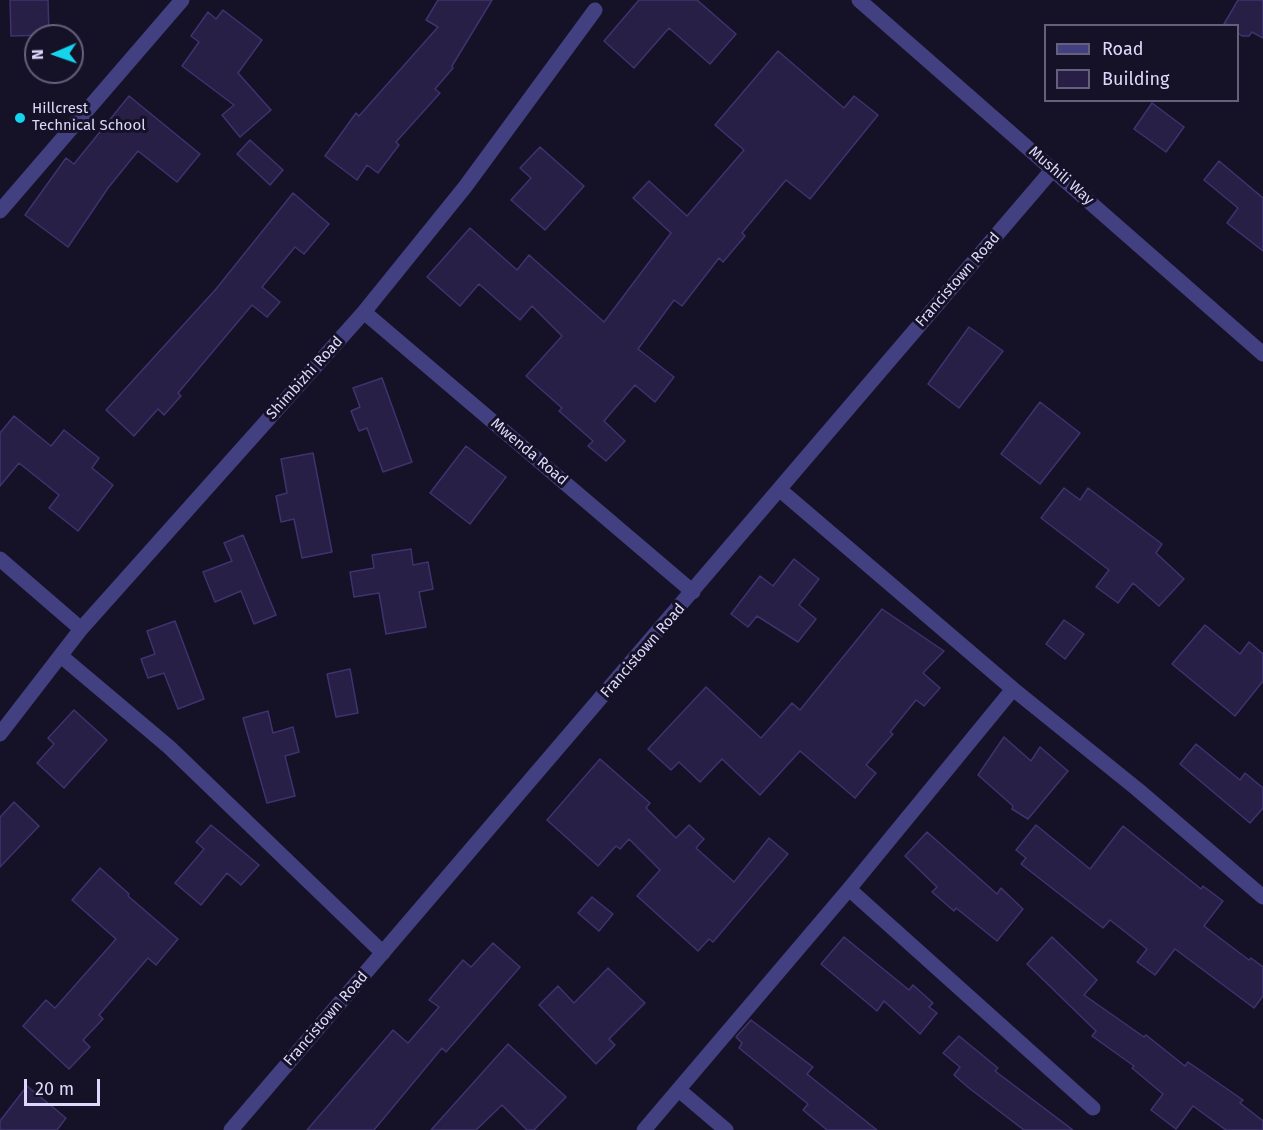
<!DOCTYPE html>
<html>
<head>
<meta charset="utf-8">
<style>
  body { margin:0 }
  #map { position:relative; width:1263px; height:1130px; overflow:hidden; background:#151126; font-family:"Fira Sans",sans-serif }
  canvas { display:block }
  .legend { position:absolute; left:1044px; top:24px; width:195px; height:78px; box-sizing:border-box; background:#151126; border:2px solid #65617c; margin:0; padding:8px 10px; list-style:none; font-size:18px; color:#ddd9fc }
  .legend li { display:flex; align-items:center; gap:12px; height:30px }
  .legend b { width:30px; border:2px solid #65617c }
  .north { position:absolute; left:24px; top:24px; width:60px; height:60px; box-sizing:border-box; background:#151126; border:2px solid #65617c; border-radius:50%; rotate:268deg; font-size:16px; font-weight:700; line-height:24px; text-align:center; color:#ddd9fc }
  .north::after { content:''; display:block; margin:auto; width:21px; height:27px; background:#15d4ed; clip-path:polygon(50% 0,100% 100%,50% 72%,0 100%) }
  .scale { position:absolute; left:24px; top:1079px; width:76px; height:27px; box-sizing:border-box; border:3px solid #ddd9fc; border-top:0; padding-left:8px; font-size:18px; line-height:21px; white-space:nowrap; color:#ddd9fc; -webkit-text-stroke:4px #151126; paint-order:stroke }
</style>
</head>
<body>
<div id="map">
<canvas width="1263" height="1130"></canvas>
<ul class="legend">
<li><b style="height:8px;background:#434081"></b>Road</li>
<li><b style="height:16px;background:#271f45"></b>Building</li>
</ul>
<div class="north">N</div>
<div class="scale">20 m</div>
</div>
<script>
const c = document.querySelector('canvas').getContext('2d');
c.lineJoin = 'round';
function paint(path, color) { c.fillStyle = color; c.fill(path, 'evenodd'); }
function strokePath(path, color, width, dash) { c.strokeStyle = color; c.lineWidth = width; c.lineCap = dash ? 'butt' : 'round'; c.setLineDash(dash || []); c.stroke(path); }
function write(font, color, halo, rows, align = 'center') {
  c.font = font + ' "Fira Sans",sans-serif'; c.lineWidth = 6; c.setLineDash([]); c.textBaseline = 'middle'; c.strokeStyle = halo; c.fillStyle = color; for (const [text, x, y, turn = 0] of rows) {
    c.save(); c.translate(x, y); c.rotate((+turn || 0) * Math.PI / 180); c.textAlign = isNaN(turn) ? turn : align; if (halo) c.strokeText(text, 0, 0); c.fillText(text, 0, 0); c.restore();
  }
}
const building = new Path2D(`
  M10,0H48L49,35L11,36Z
  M438,0H492L452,66L453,68L435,89L440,93L396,142L399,145L378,173L367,165L357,180L325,156L356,113L359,116L438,27L426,20Z
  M639,0H697L736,34L710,64L669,28L634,68L604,41Z
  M1238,0H1263V38L1252,32L1249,36H1242L1238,33V26L1224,24Z
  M223,10L262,40L238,73L271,110L240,137L222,115L234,105L182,66L199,42L191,36L208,12L216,19Z
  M778,51L844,108L854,96L878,115L810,199L786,180L742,233L745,236L723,262L719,258L682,306L674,300L638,349L674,377L655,402L635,385L604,421L625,441L606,461L588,446L593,441L559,411L562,408L526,376L562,336L532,306L520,320L479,284L460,306L427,277L470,228L517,270L529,255L604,322L671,233L633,198L649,181L687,216L744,150L715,125Z
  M129,96L200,154L177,182L138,151L108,188L68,247L25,215L66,158L74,164Z
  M1152,103L1184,127L1166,152L1134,129Z
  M250,140L283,170L270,185L237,154Z
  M540,147L584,186L545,230L511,200L531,178L520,168Z
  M1219,161L1263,198V251L1227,223L1238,208L1204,180Z
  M293,193L329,224L304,254L295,247L262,287L280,302L267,317L252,305L178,393L181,396L164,415L158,409L134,436L106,410L216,289Z
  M969,327L1003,351L959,408L928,384Z
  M382,378L412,462L383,472L367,428L359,431L351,411L360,407L353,388Z
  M1040,402L1080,433L1040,484L1001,454Z
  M14,416L51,446L64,430L99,458L92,468L113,485L78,531L49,508L59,495L19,463L0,486V433Z
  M466,446L506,477L470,524L430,493Z
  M313,453L332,552L302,558L294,519L281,522L276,496L287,493L281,459Z
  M1064,488L1080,500L1088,488L1162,544L1156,553L1184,579L1159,606L1133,583L1118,603L1096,587L1109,570L1041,518Z
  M243,535L276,615L254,624L241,591L215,602L203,572L232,561L224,543Z
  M411,549L413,565L428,562L433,589L419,592L426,627L386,634L379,593L354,597L350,572L374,568L372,555Z
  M794,559L819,579L799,605L816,619L798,642L757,616L748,627L731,614L760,576L773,586Z
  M882,609L944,651L923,673L940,688L924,706L916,700L890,732L893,734L866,765L876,773L855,798L800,751L760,795L722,759L700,782L679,762L671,770L648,749L706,687L761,738L792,703L800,710Z
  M1064,620L1084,634L1065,659L1046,644Z
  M175,621L204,699L178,709L164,673L148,678L141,659L155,654L147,631Z
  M1205,625L1240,654L1249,642L1263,654V681L1235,716L1172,664Z
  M350,669L358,713L336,717L327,674Z
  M74,710L107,740L64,788L37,763L54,744L48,738Z
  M268,711L273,733L293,727L299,752L285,756L295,796L267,803L243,718Z
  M1004,737L1031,761L1040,747L1068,771L1028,819L1012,809L1013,806L978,775Z
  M1196,744L1240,780L1245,773L1263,788V808L1250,823L1180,764Z
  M600,759L650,803L646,808L676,838L689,825L704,839L696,848L734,882L769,838L788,854L713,942L709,939L698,951L637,896L660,870L629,839L620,849L616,846L598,866L547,820Z
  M14,802L39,826L0,867V817Z
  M211,825L259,865L241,885L227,873L201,905L175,883L204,849L196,842Z
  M1036,825L1090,869L1123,826L1201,889L1203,886L1223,901L1204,926L1249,960L1251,958L1263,967V996L1254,1008L1175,949L1155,975L1137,962L1147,949L1110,920L1103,928L1021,864L1026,858L1016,850Z
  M927,832L997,894L1001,888L1023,909L997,941L956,908L954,911L932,892L937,887L905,856Z
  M100,868L129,894L128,896L178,939L156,965L148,958L99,1015L103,1019L83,1040L90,1047L69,1069L23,1026L46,1000L55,1008L116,939L72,900Z
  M592,897L613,914L599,931L578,913Z
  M844,937L909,990L913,985L933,1003L929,1007L937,1013L920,1034L884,1001L877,1011L821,964Z
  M1052,937L1097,980L1084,995L1144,1037L1146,1035L1185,1066L1188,1062L1243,1100L1240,1103L1263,1121V1130H1226L1193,1106L1176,1129L1151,1110L1163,1094L1132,1068L1134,1066L1092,1036L1096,1031L1027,964Z
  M493,943L520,967L446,1052L442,1048L374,1130H307L393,1030L408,1043L439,1007L429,1000L463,960L471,967Z
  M608,968L645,1003L609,1039L615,1045L596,1064L539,1005L558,986L574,1003Z
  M751,1020L813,1067L807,1074L877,1130H827L803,1110L808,1104L739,1048L742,1043L736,1037Z
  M959,1036L998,1068L995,1071L1073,1130H1024L969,1088L954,1075L960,1067L943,1053Z
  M508,1044L566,1097L534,1130H527L502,1105L476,1130H431Z
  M27,1086L66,1118L57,1130H0V1121Z`);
paint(building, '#271f45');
strokePath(building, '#3f336f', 1.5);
strokePath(new Path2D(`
  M859,0L1263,354
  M0,211L182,0
  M364,312L693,592
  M779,489L1013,689L1137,789L1263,897
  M0,559L81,629
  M61,656L169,747L383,953
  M0,734L81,629L364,312L465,187L595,10
  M849,889L1093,1108
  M679,1090L726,1130
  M231,1130L1053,169
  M644,1130L849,889L1013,689`), '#434081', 15);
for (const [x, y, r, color] of [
  [20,118,6,"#15d4ed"]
]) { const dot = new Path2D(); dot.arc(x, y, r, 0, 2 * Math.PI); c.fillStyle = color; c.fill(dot); strokePath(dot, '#151126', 2); }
write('15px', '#ddd9fc', '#151126', [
  ["Hillcrest",32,109],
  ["Technical School",32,126]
], 'left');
write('15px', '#ddd9fc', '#151126', [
  ["Mushili Way",1061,176,41],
  ["Francistown Road",958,280,-49],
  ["Shimbizhi Road",305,378,-48],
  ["Mwenda Road",529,452,40],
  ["Francistown Road",643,651,-49],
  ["Francistown Road",326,1019,-49]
]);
</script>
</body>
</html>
